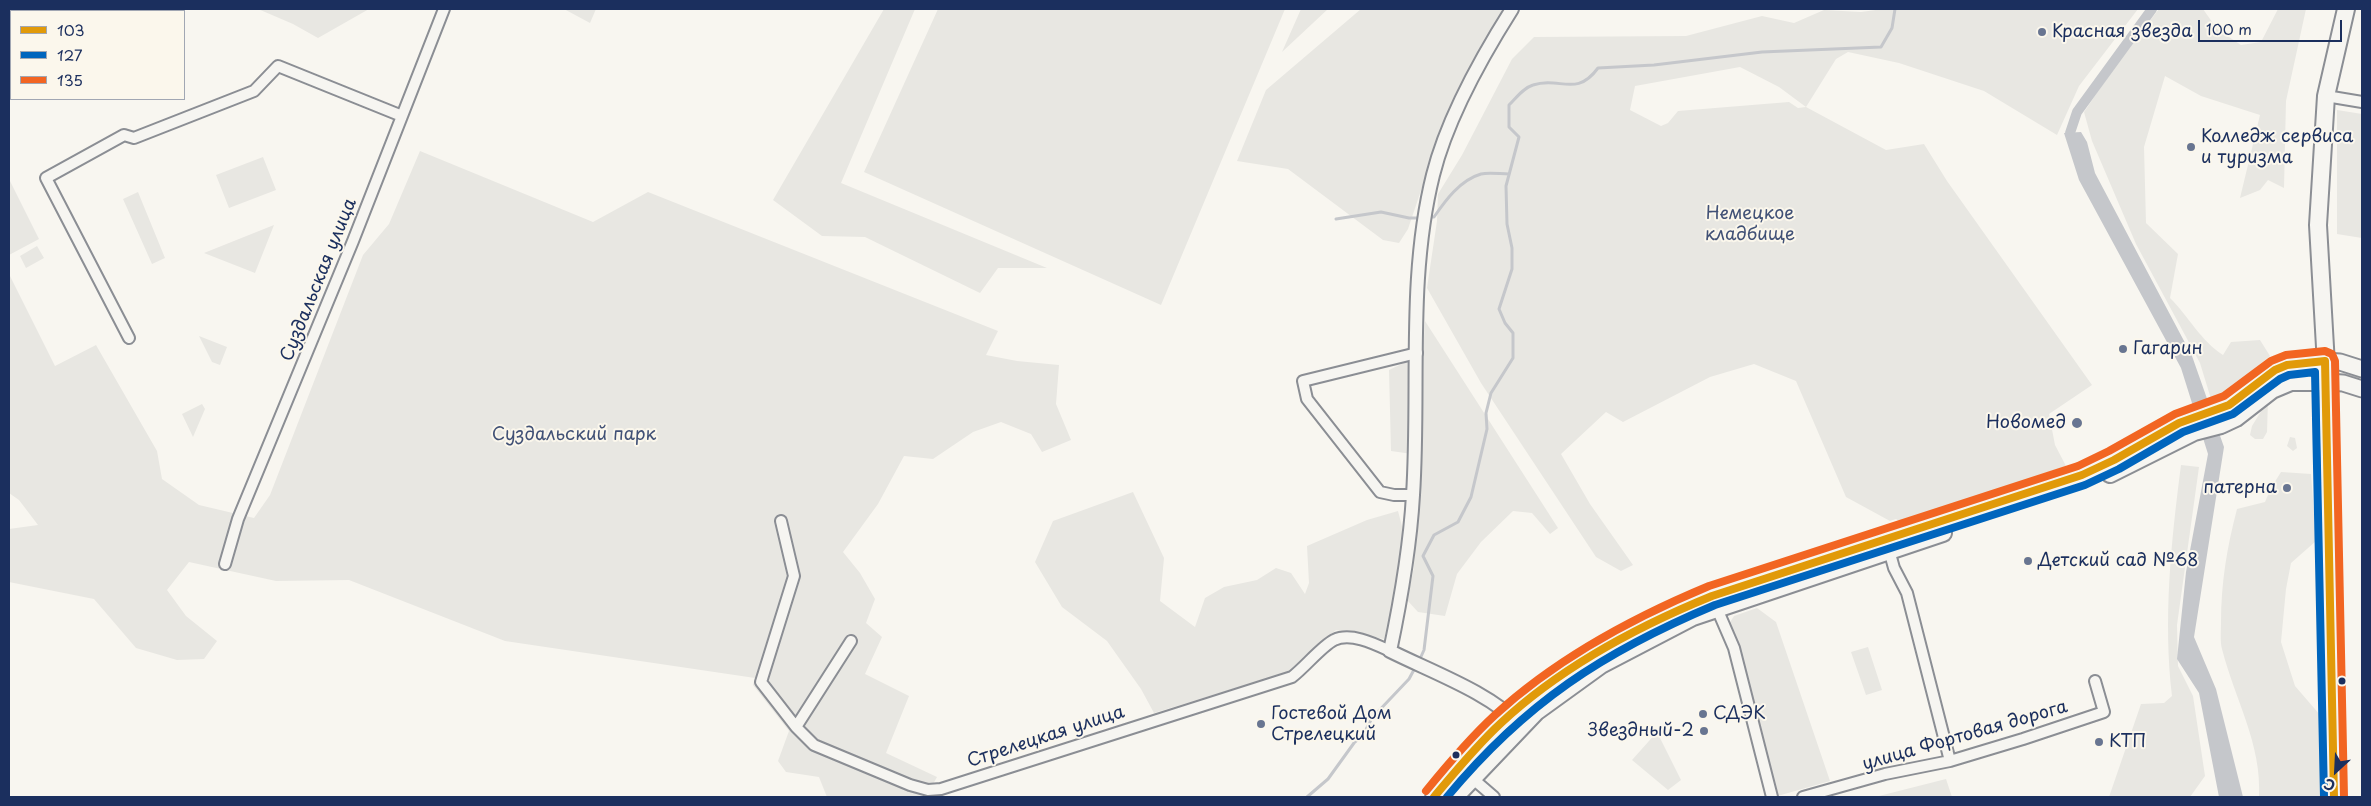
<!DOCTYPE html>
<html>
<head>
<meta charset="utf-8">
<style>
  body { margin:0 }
  #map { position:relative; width:2371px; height:806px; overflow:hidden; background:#f8f6f0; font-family:"Playpen Sans",sans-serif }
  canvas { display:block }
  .frame { position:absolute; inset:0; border:10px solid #1b2f5e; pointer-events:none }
  .legend { position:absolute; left:10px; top:10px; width:175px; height:90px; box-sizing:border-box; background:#fbf7ec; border:1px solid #a1a7b3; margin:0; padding:6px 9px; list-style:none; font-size:15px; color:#1b2f5e }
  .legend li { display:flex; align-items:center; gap:10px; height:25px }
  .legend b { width:25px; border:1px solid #a1a7b3 }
  .north { position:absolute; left:2311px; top:746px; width:50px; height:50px; -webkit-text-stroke:4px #fbf7ec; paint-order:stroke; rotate:205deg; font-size:14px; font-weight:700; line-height:20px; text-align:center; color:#1b2f5e }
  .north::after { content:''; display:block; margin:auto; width:18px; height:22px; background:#1b2f5e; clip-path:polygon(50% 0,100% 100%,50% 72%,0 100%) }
  .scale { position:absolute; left:2198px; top:20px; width:144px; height:22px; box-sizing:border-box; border:2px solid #1b2f5e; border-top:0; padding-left:6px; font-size:15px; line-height:18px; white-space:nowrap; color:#1b2f5e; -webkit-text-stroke:4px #fbf7ec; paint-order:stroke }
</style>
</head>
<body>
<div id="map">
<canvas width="2371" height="806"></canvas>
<div class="frame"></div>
<ul class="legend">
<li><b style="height:6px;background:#e19a09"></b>103</li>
<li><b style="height:6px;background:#0065bd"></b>127</li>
<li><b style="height:6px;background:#f26522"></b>135</li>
</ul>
<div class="north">С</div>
<div class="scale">100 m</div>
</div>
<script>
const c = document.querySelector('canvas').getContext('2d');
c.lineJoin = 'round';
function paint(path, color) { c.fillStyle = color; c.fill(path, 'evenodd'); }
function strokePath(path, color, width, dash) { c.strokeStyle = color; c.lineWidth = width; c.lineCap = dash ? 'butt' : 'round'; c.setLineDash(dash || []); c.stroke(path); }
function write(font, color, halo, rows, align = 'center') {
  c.font = font + ' "Playpen Sans",sans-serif'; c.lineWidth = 4; c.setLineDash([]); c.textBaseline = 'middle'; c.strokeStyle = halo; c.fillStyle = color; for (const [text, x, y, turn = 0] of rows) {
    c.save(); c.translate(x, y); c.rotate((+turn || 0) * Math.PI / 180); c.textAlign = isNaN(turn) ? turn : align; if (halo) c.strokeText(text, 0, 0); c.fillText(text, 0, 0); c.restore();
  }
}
paint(new Path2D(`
  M258,9H369L318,38L293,24Z
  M564,9H596L590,23Z
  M884,9H915L841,183L1047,268H998L980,293L865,237L822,236L773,200Z
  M938,9H1285L1161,305L864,172Z
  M1301,9H1328L1282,52Z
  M1361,9H1505L1465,81L1438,140L1462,155L1512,59L1534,37L1686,36L1762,16L1794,23L1824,10L1861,12L1883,9H2138L2079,86L2057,135L1984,91L1899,63L1848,52L1836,59L1806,107L1886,150L1924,144L1947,181L2092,385L2049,414L2055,445L2066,466L1901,522L1896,519L1890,521L1846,497L1796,381L1754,364L1710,377L1623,422L1606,412L1561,454L1590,504L1633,565L1621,571L1596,557L1481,383L1427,288L1437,221L1438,194L1462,155L1438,140L1408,229L1399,243L1383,240L1288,169L1237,161L1266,90ZM1740,67L1779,87L1806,107L1798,108L1789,102L1678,111L1668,123L1661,126L1630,110L1635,86Z
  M2159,9H2203L2217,29L2241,45L2261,42L2278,9H2306L2286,101L2284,188L2268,180L2260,190L2240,198L2260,115L2201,96L2165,76L2144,147L2146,223L2178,254L2170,298C2189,317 2201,341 2223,355L2231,342L2260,340L2270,356L2254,369L2227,395L2211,399L2200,363L2136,244L2092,141L2084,112L2120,59Z
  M2337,110L2362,114V238L2337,234Z
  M420,151L593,222L648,192L998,331L986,355L1017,361L1059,365L1056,404L1071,440L1042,452L1031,434L1001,422L973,432L933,459L904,456L878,504L843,552L860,573L875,599L866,623L882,637L865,674L909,696L886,753L937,777L926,797H827L819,777L786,772L778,761L789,731L753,685L755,678L505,641L349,580L276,581L189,562L167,590L186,616L217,641L204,659L177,660L136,648L94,599L9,582V529L38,525L19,500L9,493V274L55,366L96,345L157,451L162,479L199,505L254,518L270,495L363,255L389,224Z
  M263,157L276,190L229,208L216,175Z
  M9,179L39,239L9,255Z
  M138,192L165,258L152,264L123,199Z
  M274,225L255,273L204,253Z
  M37,246L44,258L26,268L20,256Z
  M1425,321L1558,528L1550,534L1532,513L1513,511L1481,542L1457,574L1445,616L1418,612L1407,600L1414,567L1400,565L1394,604L1384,639L1336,630L1292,671L1154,713L1141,689L1107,641L1062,607L1035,562L1053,521L1133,492L1164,558L1160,601L1195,627L1205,598L1224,587L1257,580L1276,568L1291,573L1305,594L1309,583L1307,546L1367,520L1398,511L1403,530L1400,565L1414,567L1415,516L1420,484L1419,455L1391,451L1389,370L1423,354Z
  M199,336L227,347L220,365L212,362Z
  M2268,400L2267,432L2263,439H2255L2250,435L2252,426Z
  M202,404L205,409L193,437L182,414Z
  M2290,437L2295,438L2297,448L2293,451L2287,446Z
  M2181,465L2199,467L2177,625L2178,666L2193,696L2205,776L2190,797H2109L2141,704L2164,703L2172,696C2163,620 2171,542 2181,465Z
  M2281,472L2311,474L2316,541L2291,563L2286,589L2281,642L2295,686L2327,723L2325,797H2259C2262,744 2235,700 2222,649C2220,641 2221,631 2221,623C2221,583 2227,547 2237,509L2265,502L2271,488Z
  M1757,608L1776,622L1830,781L1774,797L1727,627L1734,616Z
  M1868,647L1882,690L1866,695L1851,652Z
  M1657,732L1681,780L1668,790L1632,760Z
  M1946,779L1952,797H1875Z`), '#e8e7e2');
paint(new Path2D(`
  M2081,132L2087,142L2095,173L2192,356L2224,447L2194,637L2216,689L2243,797H2219L2199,693L2177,659L2186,572L2208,454L2181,368L2079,180L2064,133Z`), '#c5c7cb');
strokePath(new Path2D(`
  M1428,217H1434C1445,201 1460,180 1481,174C1489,172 1500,174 1509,174
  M1336,219L1381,212L1409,218H1422
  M1419,661L1424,650L1433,576L1423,556L1434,535L1458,522L1471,497L1487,429L1486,413L1491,393L1513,358V333L1505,323L1499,309L1512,269V248L1507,224L1506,186L1519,137L1509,127V105C1516,98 1523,88 1533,85C1560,76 1576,98 1598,68L1654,65L1762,52L1881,47L1892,28L1895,9
  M1307,797L1328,779L1354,743L1363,735L1372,718L1409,679L1416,666`), '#c5c7cb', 3);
strokePath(new Path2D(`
  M2070,133L2077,112L2152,9`), '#c5c7cb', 10);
const minor = new Path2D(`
  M2326,96L2362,102
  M129,338L46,178L124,135L134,138L254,91L278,66L402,116
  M1413,495H1394L1380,492L1307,399L1303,381L1417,353
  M781,521L794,576L761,682L796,727
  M1889,550L1894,568L1907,593L1950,761
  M225,564L238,519L353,241L444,9
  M1715,604L1734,648L1772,797
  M851,641L796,727L814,745L910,785L928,790L941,789L1292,677C1305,667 1322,646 1334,640C1351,632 1375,644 1390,651
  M1472,778L1494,797
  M1803,797L1885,774L1950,761L2023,739L2104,712L2095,681`);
const tertiary = new Path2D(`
  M1512,9C1481,58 1447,119 1433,175C1407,279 1420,389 1413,495C1410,548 1401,599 1390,651C1432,672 1491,693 1521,726`);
const secondary = new Path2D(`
  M2325,361L2340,362L2362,369
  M2327,382L2343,383L2362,389`);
const primary = new Path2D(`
  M2110,474L2194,432L2221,425L2236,418L2272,390L2291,382H2327
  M1434,797C1458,768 1483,738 1512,713C1570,663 1641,624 1712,596L2082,475L2114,460L2179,423L2229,405L2275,370L2287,365L2325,361
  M1455,797L1536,712L1601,665L1693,617L1943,533
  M2334,797L2327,382L2318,225L2326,96L2346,9`);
strokePath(minor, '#8b8e94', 14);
strokePath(tertiary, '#8b8e94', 16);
strokePath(secondary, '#8b8e94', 19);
strokePath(primary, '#8b8e94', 20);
strokePath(minor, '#f6f5f1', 10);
strokePath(tertiary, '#f6f5f1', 12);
strokePath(secondary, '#f6f5f1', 15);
strokePath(primary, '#f6f5f1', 16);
strokePath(new Path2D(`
  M1434,797C1455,772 1476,746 1501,723C1561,667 1636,627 1712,596L2082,475L2114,460L2179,423L2229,405L2275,370L2287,365L2325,361L2334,797`), '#e19a09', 8);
strokePath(new Path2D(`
  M1447,797C1525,703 1603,652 1715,605L2085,485L2119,469L2183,432L2233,414L2280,379L2289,375L2315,372L2324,797`), '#0065bd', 8);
strokePath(new Path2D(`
  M1426,791C1448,764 1470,738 1495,715C1557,658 1632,618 1709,586L2078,466L2109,451L2175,414L2224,396L2271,361L2286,355L2325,351L2332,354L2335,361L2344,797`), '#f26522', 8);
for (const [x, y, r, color] of [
  [2042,32,5,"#687591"],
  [2191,147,5,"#687591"],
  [2123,349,5,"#687591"],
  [2077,423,6,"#687591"],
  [2287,488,5,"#687591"],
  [2028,561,5,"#687591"],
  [2342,681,4.5,"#1b2f5e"],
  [1703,714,5,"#687591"],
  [1261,724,5,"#687591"],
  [1704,731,5,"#687591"],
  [2099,742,5,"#687591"],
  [1456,755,4.5,"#1b2f5e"]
]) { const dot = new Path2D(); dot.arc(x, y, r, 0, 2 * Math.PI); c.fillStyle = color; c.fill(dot); strokePath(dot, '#fbf7ec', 2); }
write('18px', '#1b2f5e', '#fbf7ec', [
  ["Красная звезда",2052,32],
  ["Колледж сервиса",2201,137],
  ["и туризма",2201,158],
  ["Гагарин",2133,349],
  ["Новомед",2066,423,"right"],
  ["патерна",2277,488,"right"],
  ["Детский сад №68",2038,561],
  ["Гостевой Дом",1271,714],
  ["Стрелецкий",1271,735],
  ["СДЭК",1713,714],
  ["Звездный-2",1694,731,"right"],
  ["КТП",2109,742]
], 'left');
write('18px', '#415176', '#fbf7ec', [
  ["Немецкое",1750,214],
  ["кладбище",1750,235],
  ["Суздальский парк",574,435]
]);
write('18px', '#1b2f5e', '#fbf7ec', [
  ["Суздальская улица",319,280,-68],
  ["улица Фортовая дорога",1965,736,-16],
  ["Стрелецкая улица",1046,737,-18]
]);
</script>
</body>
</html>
